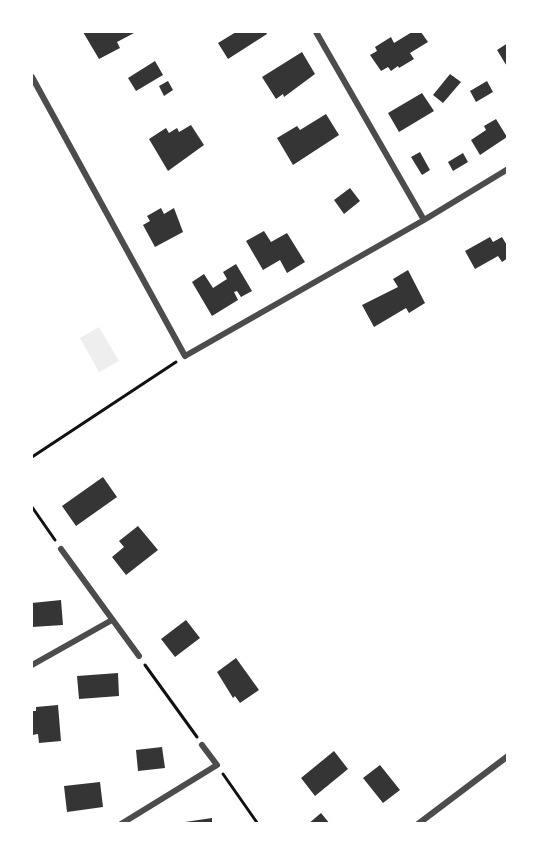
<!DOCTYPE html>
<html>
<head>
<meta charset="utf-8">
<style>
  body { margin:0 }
  #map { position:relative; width:539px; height:855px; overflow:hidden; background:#fff; font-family:Roboto,sans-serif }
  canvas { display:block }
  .frame { position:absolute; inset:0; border:33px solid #fff; pointer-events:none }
</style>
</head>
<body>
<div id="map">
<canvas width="539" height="855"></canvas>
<div class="frame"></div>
</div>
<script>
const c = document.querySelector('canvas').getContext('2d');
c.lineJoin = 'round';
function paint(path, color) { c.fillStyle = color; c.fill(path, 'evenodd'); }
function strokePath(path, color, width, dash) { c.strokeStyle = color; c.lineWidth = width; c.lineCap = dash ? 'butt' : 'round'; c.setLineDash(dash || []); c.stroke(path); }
paint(new Path2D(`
  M99,327L119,361L99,372L80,338Z`), '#eee');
paint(new Path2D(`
  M83,32H136L117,42L120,48L99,59Z
  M236,32H266L267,34L228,59L218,43Z
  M412,32H421L428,42L410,53L414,59L399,68L398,66L391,71L388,67L381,71L370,55L377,51L375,47L391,37L394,43Z
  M508,43V68L497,50Z
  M302,52L315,74L284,97L283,94L276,99L262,77Z
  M155,61L163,75L136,91L128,78Z
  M450,74L461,82L443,103L433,95Z
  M168,81L173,90L164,96L159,86Z
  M487,81L493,92L476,102L470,91Z
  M422,93L434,111L399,132L388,113Z
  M326,114L339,135L293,165L277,138L297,126L300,130Z
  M496,119L507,137L480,155L471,140L486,130L484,126Z
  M191,125L204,145L168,171L149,139L166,128L169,133L177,128L179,132Z
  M420,152L430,170L422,175L411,157Z
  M463,153L468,162L453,171L448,162Z
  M350,188L360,201L344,214L334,200Z
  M161,208L164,214L174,208L183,232L155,247L143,225L150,221L147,216Z
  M264,231L271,242L287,233L305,262L287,273L280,260L263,270L246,241Z
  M490,237L493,242L502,237L508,247V258L502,262L498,256L475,269L465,251Z
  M236,264L252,291L241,297L237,291L234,292L238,300L212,316L192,282L204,274L213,288L227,279L223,272Z
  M408,270L425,303L409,313L406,308L374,327L362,305L398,287L393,279Z
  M103,477L117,497L76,526L62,506Z
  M138,526L158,550L126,575L112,557L124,547L119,541Z
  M61,600L63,625L32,627V603Z
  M186,620L200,638L175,657L161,639Z
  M236,658L259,690L240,703L235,696L233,698L217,672Z
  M118,673L119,696L79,699L77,676Z
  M58,705L61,741L39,743L38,734L32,735V711H36V707Z
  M162,747L165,768L138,771L136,750Z
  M334,751L348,769L315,796L301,778Z
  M380,765L400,790L383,803L363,778Z
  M100,782L103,807L67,812L64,786Z
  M321,813L330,824H308Z
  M212,818V824H185V822Z`), '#353535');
strokePath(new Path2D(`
  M32,457L176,362
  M32,507L55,540
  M145,665L197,737
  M223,774L258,824`), '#111', 3);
strokePath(new Path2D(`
  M316,32L424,220
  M32,77L185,356L424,220L508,169
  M61,549L139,656
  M32,665L112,620
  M121,824L217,765L202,745
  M418,824L508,756`), '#4c4c4c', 6);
</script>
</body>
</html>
